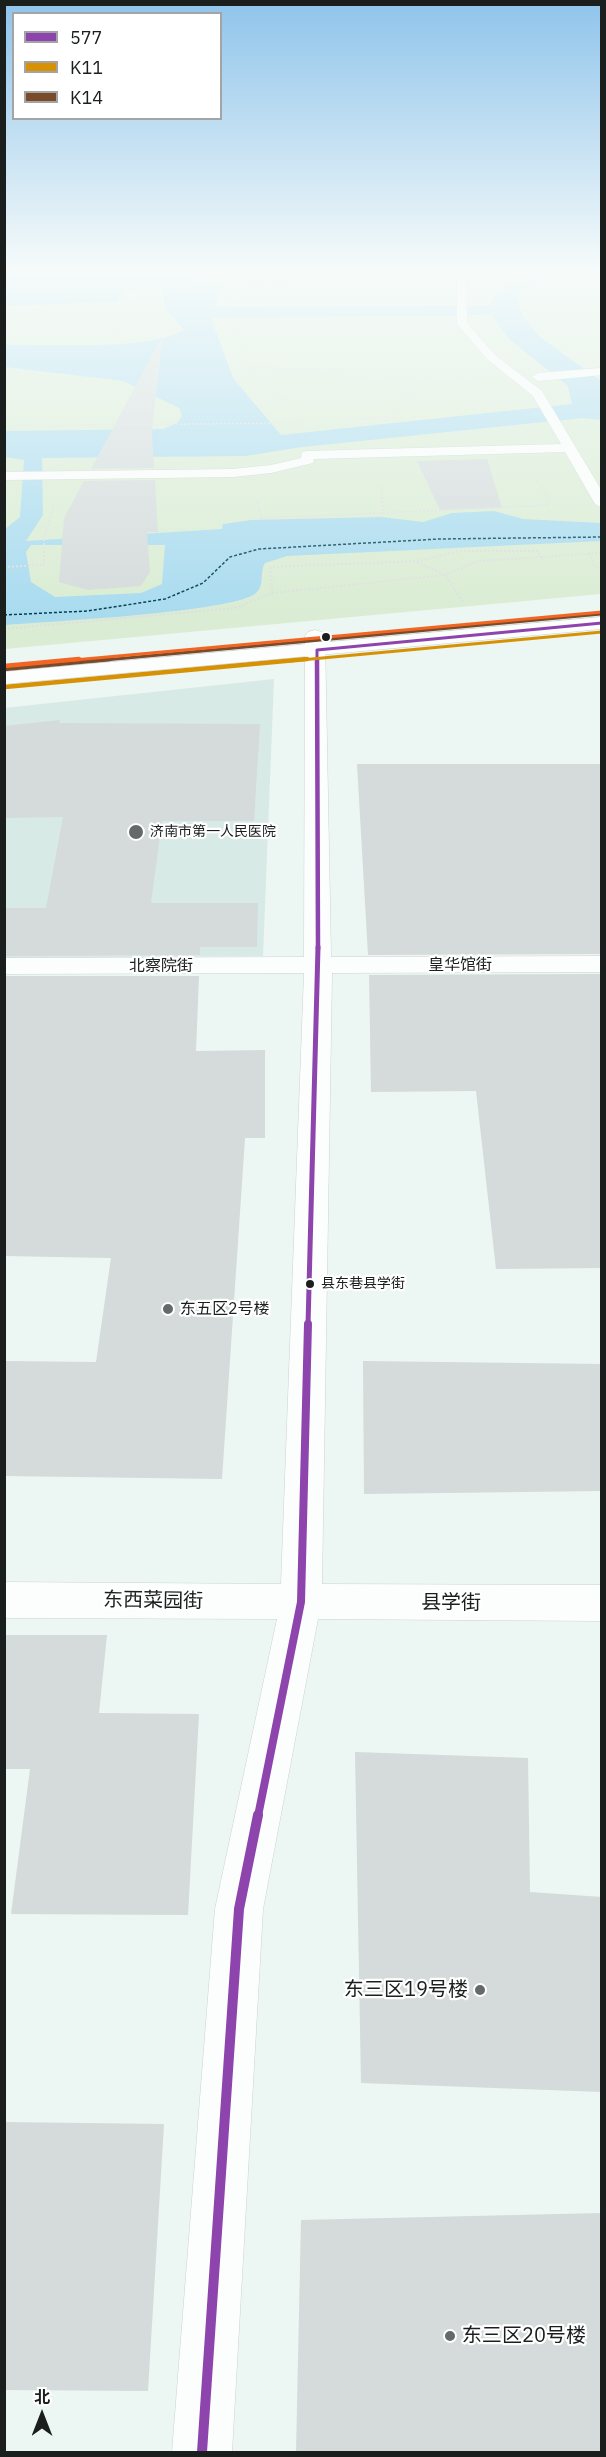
<!DOCTYPE html>
<html>
<head>
<meta charset="utf-8">
<style>
  body { margin:0 }
  #map { position:relative; width:606px; height:2457px; overflow:hidden; background:#ecf6f3; font-family:"IBM Plex Sans","Noto Sans SC",sans-serif }
  canvas { display:block }
  .frame { position:absolute; inset:0; border:6px solid #1a1f1e; pointer-events:none }
  .legend { position:absolute; left:12px; top:12px; width:210px; height:108px; box-sizing:border-box; background:#fff; border:2px solid #a3a5a5; margin:0; padding:8px 10px; list-style:none; font-size:18px; color:#1a1f1e }
  .legend li { display:flex; align-items:center; gap:12px; height:30px }
  .legend b { width:30px; border:2px solid #a3a5a5 }
  .north { position:absolute; left:12px; top:2385px; width:60px; height:60px; -webkit-text-stroke:4px #fff; paint-order:stroke; rotate:0deg; font-size:16px; font-weight:700; line-height:24px; text-align:center; color:#1a1f1e }
  .north::after { content:''; display:block; margin:auto; width:21px; height:27px; background:#1a1f1e; clip-path:polygon(50% 0,100% 100%,50% 72%,0 100%) }
</style>
</head>
<body>
<div id="map">
<canvas width="606" height="2457"></canvas>
<div class="frame"></div>
<ul class="legend">
<li><b style="height:8px;background:#8e44ad"></b>577</li>
<li><b style="height:8px;background:#d69204"></b>K11</li>
<li><b style="height:8px;background:#7a4b2a"></b>K14</li>
</ul>
<div class="north">北</div>
</div>
<script>
const c = document.querySelector('canvas').getContext('2d');
c.lineJoin = 'round';
function paint(path, color) { c.fillStyle = color; c.fill(path, 'evenodd'); }
function strokePath(path, color, width, dash) { c.strokeStyle = color; c.lineWidth = width; c.lineCap = dash ? 'butt' : 'round'; c.setLineDash(dash || []); c.stroke(path); }
function write(font, color, halo, rows, align = 'center') {
  c.font = font + ' "IBM Plex Sans","Noto Sans SC",sans-serif'; c.lineWidth = 4.5; c.setLineDash([]); c.textBaseline = 'middle'; c.strokeStyle = halo; c.fillStyle = color; for (const [text, x, y, turn = 0] of rows) {
    c.save(); c.translate(x, y); c.rotate((+turn || 0) * Math.PI / 180); c.textAlign = isNaN(turn) ? turn : align; if (halo) c.strokeText(text, 0, 0); c.fillText(text, 0, 0); c.restore();
  }
}
paint(new Path2D(`
  M274,679L263,956L5,958L4,708Z`), '#d8eae6');
paint(new Path2D(`
  M5,270H601V594L5,649Z`), '#daecd3');
paint(new Path2D(`
  M6,270H199L190,280L222,287L215,307L488,306L500,289L529,282L536,270H558L518,293L521,314L540,337L601,381V420L583,418L302,447L246,456L42,458L43,515L26,541L222,529L223,524L251,520L382,517L423,522L452,513L494,511L523,519L601,523V541L287,556L265,563C259,573 265,585 256,593C236,612 43,622 5,625V529L20,517L24,460L5,457V431L163,429L177,423L182,416L179,408L123,381L5,367V345C48,344 150,351 184,330L166,310L161,288L126,291L117,302L4,306ZM492,315L509,339L568,386L572,404L281,435L233,378L211,318ZM31,545H165L162,584L141,593L55,597L31,582L26,552Z`), '#a9dbef');
strokePath(new Path2D(`
  M4,615L87,611L165,599L203,583L230,557L259,549L439,539L602,537`), '#003d51', 1.5, [3, 2]);
paint(new Path2D(`
  M160,341L162,342L152,432L154,468L91,469Z
  M487,459L502,508L440,510L417,461Z
  M155,480L158,532H147L150,572L141,586L88,590L59,582L64,518L84,481Z
  M60,720L59,723L260,724L254,821H162L151,903H258L257,947H200V955L4,956V908H46L63,817L4,818V726Z
  M357,764H602V954L368,955Z
  M602,974V1268L496,1269L476,1091L371,1092L369,975Z
  M4,976H199L196,1051L265,1050V1138H245L222,1479L4,1476V1361L96,1362L111,1258L4,1256Z
  M363,1361L602,1364V1491L364,1494Z
  M4,1635H107L99,1713L199,1714L188,1915L11,1914L30,1769H4Z
  M355,1752L528,1758L530,1892L602,1897V2092L361,2083Z
  M4,2122L164,2124L148,2391L4,2390Z
  M602,2213V2452H296L301,2220Z`), '#d4dbda');
const service = new Path2D(`
  M457,270L466,272L467,323L495,355L542,391L602,491V508L595,504L565,452L314,459L313,463L271,473L233,477L4,480V472L233,469L271,465L301,458L302,452L307,451L561,444L533,396L487,359L457,324Z
  M602,368V375L538,381L532,377L538,373Z`);
const minor = new Path2D(`
  M315,630L322,632L325,636L331,957L602,956V972L332,973L322,1584L602,1585V1621L318,1619L263,1909L232,2452H172L215,1909L277,1619L4,1618V1582L281,1584L304,973L4,974V958L304,957L305,636L308,632Z`);
const secondary = new Path2D(`
  M602,617V629L4,684V672Z`);
strokePath(service, '#cbd3d1', 1);
strokePath(minor, '#cbd3d1', 1);
strokePath(secondary, '#cbd3d1', 1);
strokePath(new Path2D(`
  M602,282L596,296L602,309
  M260,284L232,306L230,320L246,355L247,367L255,378L291,403L303,426
  M4,317L116,316L124,307L151,294L222,278L261,284L429,274
  M232,325L432,322
  M113,343L116,324
  M247,367L300,369L388,385L472,382
  M347,420L393,417L421,385
  M4,426L298,423`), '#dddfdf', 1.5, [2, 2]);
strokePath(new Path2D(`
  M257,502L262,518L383,513L381,484
  M383,513L549,505L546,494L536,481
  M589,553L595,567L602,569
  M417,562L445,575L478,561L602,553
  M4,567L44,565V538L54,505
  M272,593L445,575L464,604
  M4,629L235,608L272,593L271,567L417,561L461,551H537L543,559`), '#dddfdf', 2, [2, 2]);
paint(service, '#fcfefd');
paint(minor, '#fcfefd');
paint(secondary, '#fcfefd');
strokePath(new Path2D(`
  M317,661V650L602,623`), '#8e44ad', 3);
strokePath(new Path2D(`
  M317,659L318,949`), '#8e44ad', 4.5);
strokePath(new Path2D(`
  M308,1325L318,947`), '#8e44ad', 5);
strokePath(new Path2D(`
  M258,1816L301,1602L308,1324`), '#8e44ad', 8);
strokePath(new Path2D(`
  M202,2452L239,1909L258,1815`), '#8e44ad', 10);
strokePath(new Path2D(`
  M290,661L602,632`), '#d69204', 3);
strokePath(new Path2D(`
  M5,687L307,659`), '#d69204', 4.5);
strokePath(new Path2D(`
  M94,661L601,614`), '#7a4b2a', 3);
strokePath(new Path2D(`
  M4,669L110,659`), '#7a4b2a', 4.5);
strokePath(new Path2D(`
  M63,661L602,612`), '#f26522', 3);
strokePath(new Path2D(`
  M4,666L79,659`), '#f26522', 4.5);
const sky = c.createLinearGradient(0, 0, 0, 614);
sky.addColorStop(0, '#8fc4eb');
sky.addColorStop(0.44, '#f6fbfa');
sky.addColorStop(1, '#f6fbfa00');
c.fillStyle = sky;
c.fillRect(0, 0, 606, 614);
for (const [x, y, r, color] of [
  [326,637,5,"#1a1f1e"],
  [136,832,8,"#646a69"],
  [310,1284,5,"#1a1f1e"],
  [168,1309,6,"#646a69"],
  [480,1990,6,"#646a69"],
  [450,2336,6,"#646a69"]
]) { const dot = new Path2D(); dot.arc(x, y, r, 0, 2 * Math.PI); c.fillStyle = color; c.fill(dot); strokePath(dot, '#fff', 2); }
write('14px', '#1a1f1e', '#fff', [
  ["济南市第一人民医院",150,832]
], 'left');
write('14px', '#1a1f1e', '#fff', [
  ["县东巷县学街",321,1284]
], 'left');
write('16px', '#1a1f1e', '#fff', [
  ["皇华馆街",460,965],
  ["北察院街",161,966]
]);
write('16px', '#1a1f1e', '#fff', [
  ["东五区2号楼",180,1309]
], 'left');
write('20px', '#1a1f1e', '#fff', [
  ["东西菜园街",153,1601,1],
  ["县学街",451,1603]
]);
write('20px', '#1a1f1e', '#fff', [
  ["东三区19号楼",468,1990],
  ["东三区20号楼",462,2336,"left"]
], 'right');
</script>
</body>
</html>
